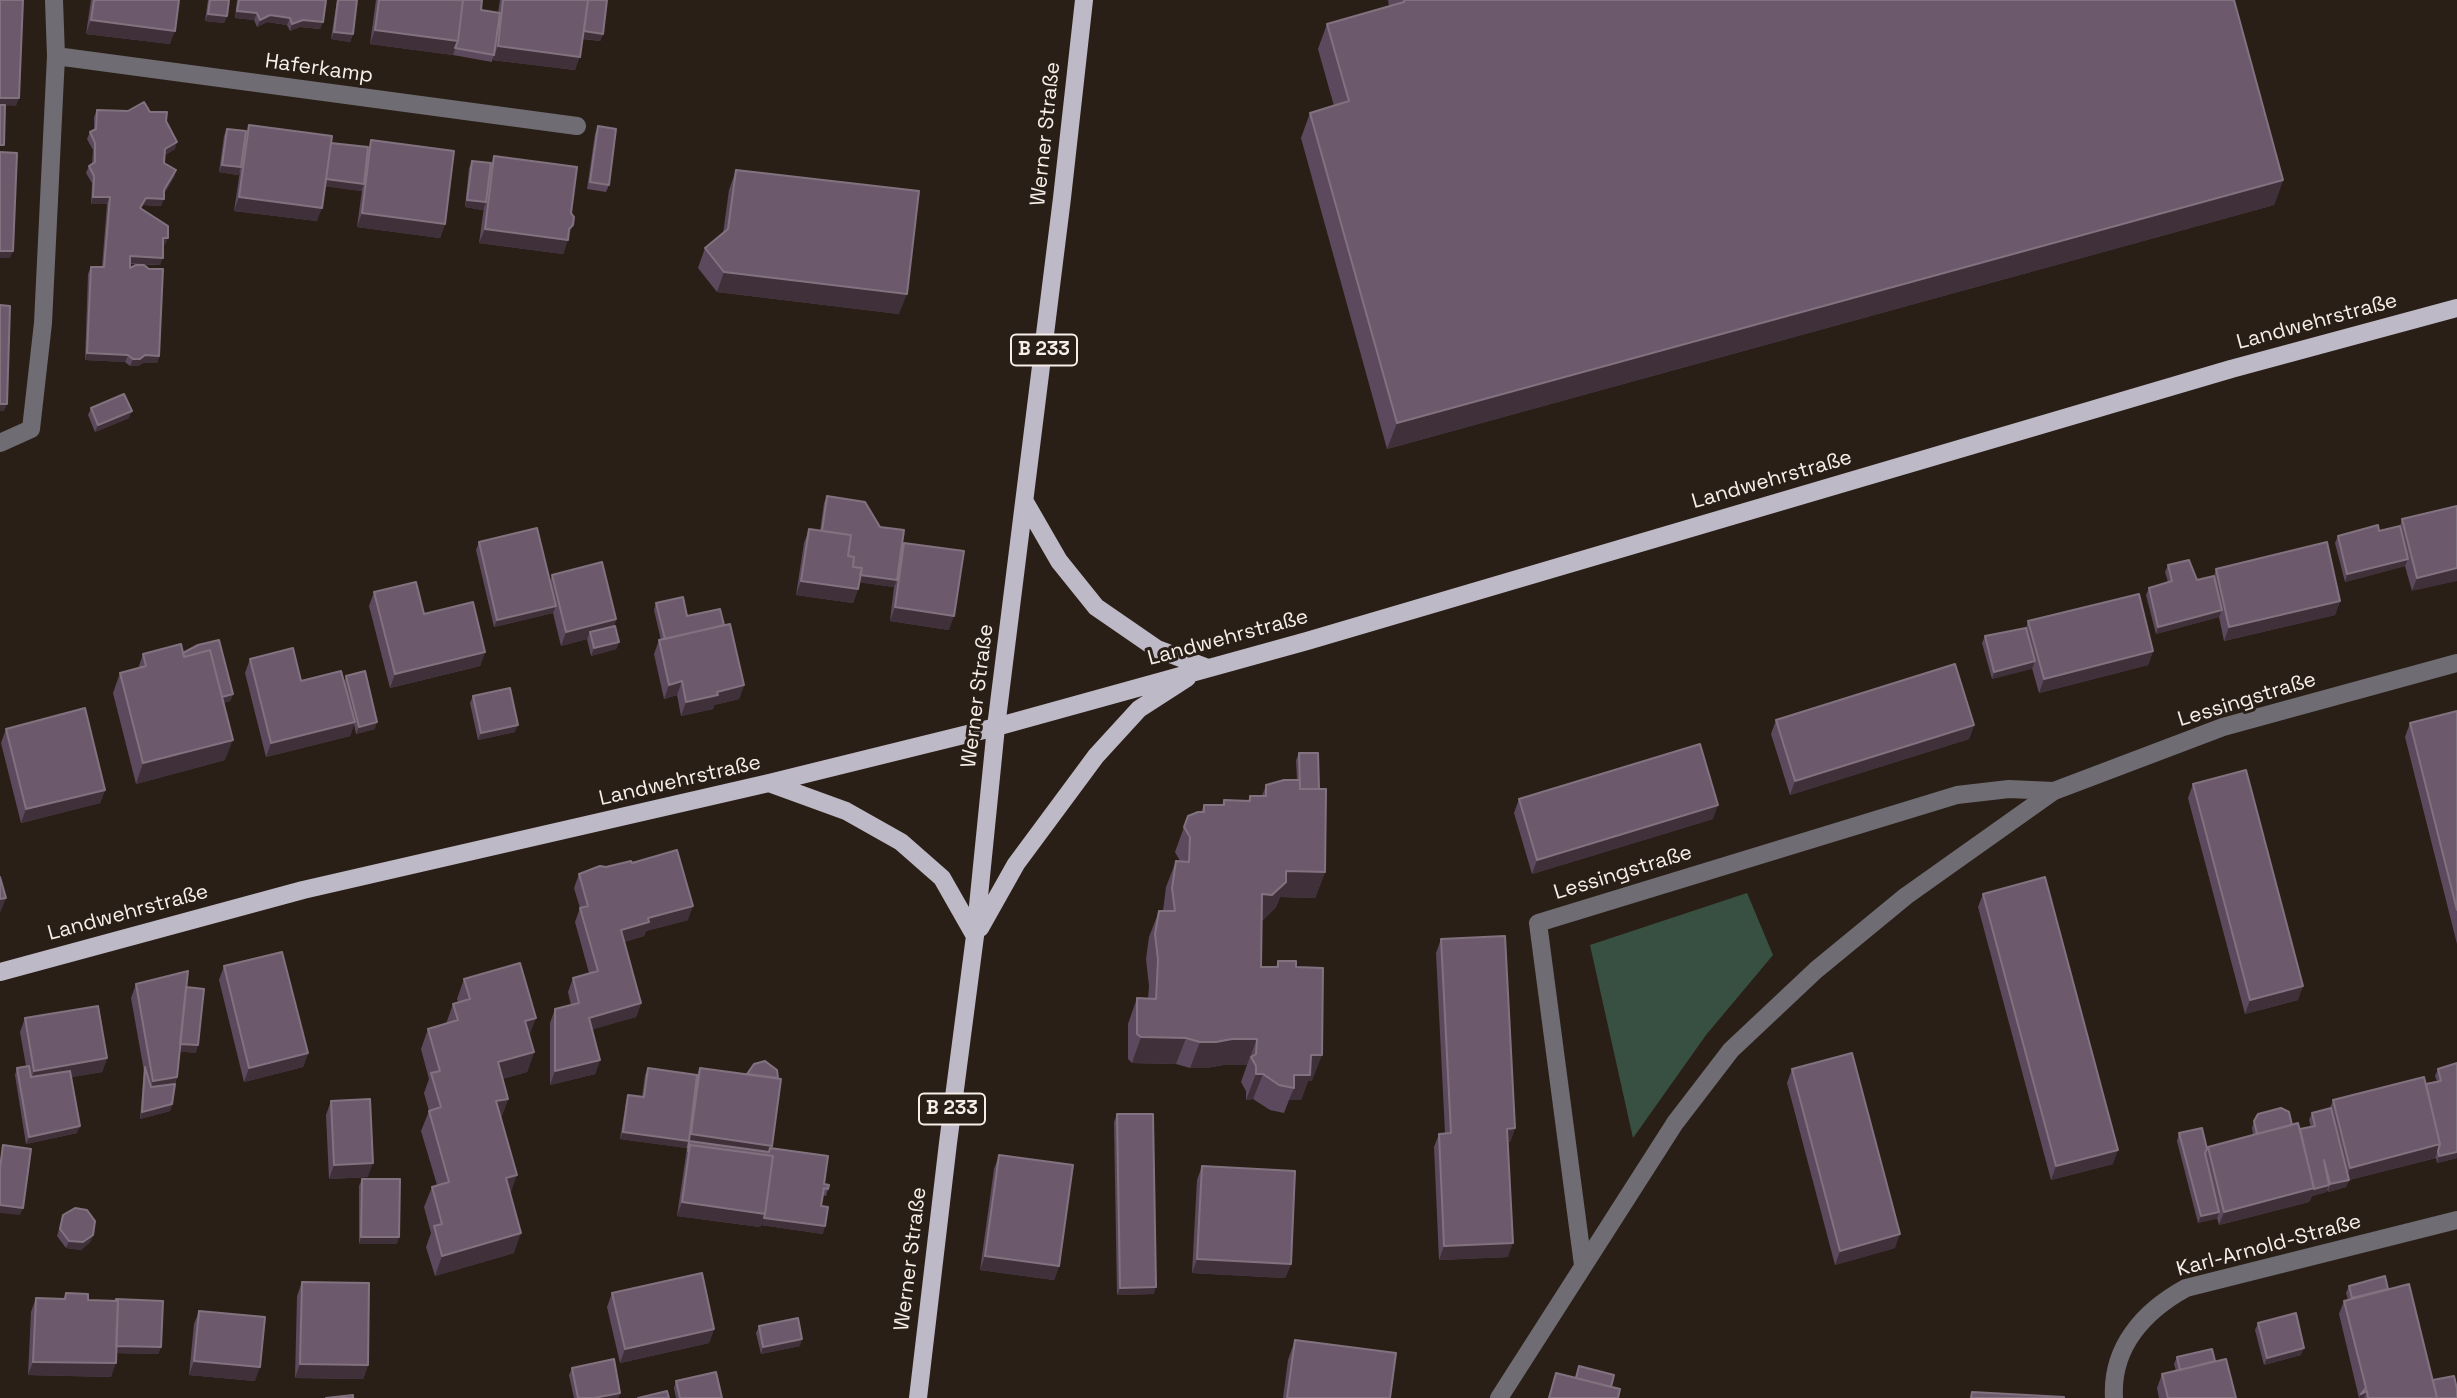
<!DOCTYPE html>
<html>
<head>
<meta charset="utf-8">
<style>
  body { margin:0 }
  canvas { display:block; background:#291f17 }
</style>
</head>
<body>
<canvas width="2457" height="1398"></canvas>
<script>
const c = document.querySelector('canvas').getContext('2d');
c.lineJoin = 'round';
function paint(path, color) { c.fillStyle = color; c.fill(path, 'evenodd'); }
function strokePath(path, color, width, dash) { c.strokeStyle = color; c.lineWidth = width; c.lineCap = dash ? 'butt' : 'round'; c.setLineDash(dash || []); c.stroke(path); }
function write(font, color, halo, rows, align = 'center') {
  c.font = font + ' "Space Grotesk",sans-serif'; c.lineWidth = 6; c.setLineDash([]); c.textBaseline = 'middle'; c.strokeStyle = halo; c.fillStyle = color; for (const [text, x, y, turn = 0] of rows) {
    c.save(); c.translate(x, y); c.rotate((+turn || 0) * Math.PI / 180); c.textAlign = isNaN(turn) ? turn : align; if (halo) c.strokeText(text, 0, 0); c.fillText(text, 0, 0); c.restore();
  }
}
paint(new Path2D(`
  M1747,893L1773,955L1706,1035L1633,1138L1590,945Z`), '#385042');
strokePath(new Path2D(`
  M54,0L56,56
  M0,443L31,429L43,323L56,56L577,126
  M1583,1265L1538,923L1957,795L2009,789L2054,791
  M1499,1398L1675,1123L1731,1050L1816,970L1906,896L2054,791L2223,727L2457,663
  M2114,1398C2111,1347 2144,1311 2186,1288L2457,1220`), '#6f6d73', 18);
strokePath(new Path2D(`
  M1025,502L1059,561L1096,607L1157,649L1205,667
  M769,783L846,811L901,842L942,878L975,936
  M980,928L1016,864L1096,756L1139,709L1187,678
  M0,972L303,890L769,783L996,727L1307,641L2231,369L2457,308
  M918,1398L948,1143L975,936L996,727L1062,198L1084,0`), '#beb9c6', 18);
paint(new Path2D(`
  M91,0H179L170,44L86,34Z
  M208,0H229L227,16L224,23L205,21Z
  M237,0H326L323,22L320,29L300,27L290,31L287,25L267,22L257,27L254,20L235,18Z
  M337,0H357L353,34L350,42L331,39Z
  M376,0H482L481,10L498,13L500,0H607L603,34L600,41L583,39L575,70L492,60V62L453,55L370,44Z
  M1388,0H2234L2283,180L2274,205L1387,449L1301,138L1310,113L1334,106L1318,49L1327,24L1389,6Z
  M97,110L150,112L166,121L175,149L165,155L164,163L176,170L174,177L164,194L161,206L143,205L141,208L165,245H163L160,265L130,264V268L159,356L157,363H143L138,366H130L125,362L85,360L88,274L91,267H102L107,204H91L92,183L86,173L89,166L92,164L93,150L87,139L90,132L94,131V117Z
  M249,125L331,143L368,149L371,140L445,224L440,238L357,227L362,190L361,191L325,186L317,221L234,211L240,171L238,175L219,172L224,136L227,129L245,136Z
  M598,126L609,185L606,192L587,189L595,134Z
  M494,156L568,239L563,254L479,243L484,207L483,210L465,207L469,168L472,161L490,167Z
  M736,170L899,314L717,292L698,268L705,248L723,234L729,190Z
  M91,408L129,418L95,432L88,415Z
  M827,496L880,527L901,550L904,543L949,630L890,621L894,587L859,582L858,589L853,603L796,595L804,543L809,529L820,531L824,503Z
  M2457,506L2412,591L2405,566L2345,582L2335,543L2338,536L2379,531L2400,526L2402,519Z
  M479,542L550,582L552,575L616,619L614,626L619,642L616,649L591,656L587,639L561,646L553,613L494,627L476,550Z
  M2168,565L2197,580L2214,576L2216,569L2340,601L2335,615L2224,641L2219,617L2156,634L2146,595L2149,588L2168,582L2165,572Z
  M374,592L424,614L485,652L480,666L390,688L369,606Z
  M656,603L687,616L724,625L744,685L739,699L714,705L713,709L681,716L677,695L664,699L654,654L659,640H661L654,610Z
  M2028,621L2153,651L2148,665L2039,693L2032,668L1992,679L1982,643L1985,636L2026,628Z
  M183,653L233,694L230,701L223,703L225,760L136,784L113,693L120,673L138,669L143,654Z
  M250,659L301,681L344,682L346,676L375,729L356,734L354,724L350,736L266,757L245,673Z
  M473,696L515,732L478,740L470,703Z
  M2457,711V944L2405,737L2410,723Z
  M1776,720L1974,725L1969,739L1790,795L1771,734Z
  M6,729L105,790L100,803L21,823L1,743Z
  M1299,753L1319,789L1325,872L1315,898L1280,897L1276,907L1263,920H1261V967H1276L1278,961L1296,967L1312,1081H1308L1301,1100H1289L1284,1113L1270,1110L1253,1099L1246,1100V1091L1241,1082L1247,1065H1223L1207,1068H1190L1176,1064L1132,1063L1128,1059V1024L1137,998L1148,999L1149,986L1146,959L1149,937L1159,911H1163L1166,887L1176,861H1180L1175,852L1188,816L1201,812L1204,805H1222L1224,800L1248,801L1250,796H1262L1266,785L1297,780L1296,760Z
  M2193,784L2298,1000L2245,1014L2188,798Z
  M1519,799L1713,819L1532,874L1514,813Z
  M632,863L688,920L646,931L644,936L624,942L641,1003L636,1017L592,1029L600,1060L595,1074L550,1085V1023L555,1009L571,1005L568,992L573,978L589,973L575,922L580,908L574,888L579,874L606,867Z
  M1983,894L2113,1164L2051,1180L1978,907Z
  M1441,939L1515,1128L1510,1142H1508V1257L1439,1260L1434,1147L1439,1134L1445,1133L1436,953Z
  M224,966L308,1053L303,1067L244,1082L219,980Z
  M464,979L529,1036L534,1052L527,1072L502,1079L508,1099L501,1118L511,1194L514,1253L435,1276L426,1247L431,1233L424,1207L432,1187L437,1185L421,1131L429,1111L424,1093L429,1079L421,1049L428,1029L446,1024L453,1004L458,1002L457,999Z
  M136,984L186,987L196,1053L180,1051L177,1077L175,1084L172,1104L170,1111L140,1119L144,1071L131,998Z
  M25,1018L107,1058L102,1072L71,1077L77,1133L26,1144L15,1075L17,1068L26,1066L20,1032Z
  M2457,1063V1158L2437,1163L2436,1158L2349,1180L2346,1187L2328,1192L2327,1189L2326,1192L2312,1196L2309,1202L2219,1225L2217,1218L2198,1223L2177,1141L2179,1133L2207,1149L2208,1147L2253,1135L2252,1128L2254,1121L2292,1125L2300,1129L2311,1127L2309,1120L2312,1113L2330,1108L2333,1100L2437,1081L2435,1076L2438,1069Z
  M648,1068L697,1075L700,1068L771,1148L824,1184L828,1189L826,1196L823,1195L821,1206L823,1234L761,1225L760,1227L677,1216L687,1148L620,1139L626,1102L628,1095L642,1097L645,1075Z
  M1792,1069L1895,1248L1835,1265L1787,1083Z
  M331,1101L368,1177L329,1179L326,1115Z
  M1117,1114L1154,1294L1117,1295L1114,1122Z
  M999,1155L1059,1266L1054,1280L980,1270L994,1169Z
  M1202,1166L1291,1264L1285,1278L1192,1273L1197,1180Z
  M362,1179L397,1244H359V1186Z
  M63,1215L93,1235L90,1242L81,1250L66,1248L57,1236Z
  M302,1282L368,1365L363,1379L295,1378L297,1296Z
  M2349,1286L2388,1289L2433,1380L2457,1398H2359L2339,1314L2344,1301L2348,1300L2346,1293Z
  M66,1293L88,1300L161,1347L158,1354L116,1353L111,1377L28,1375L31,1312L36,1298L64,1299Z
  M612,1293L714,1329L709,1343L620,1363L607,1307Z
  M199,1311L255,1381L189,1375L194,1324Z
  M2258,1323L2301,1355L2264,1365L2255,1330Z
  M759,1326L800,1346L761,1354L756,1333Z
  M1295,1340L1390,1398H1283L1288,1360Z
  M2177,1357L2215,1361L2236,1398H2159L2157,1388L2162,1374L2176,1371L2174,1364Z
  M1579,1366L1611,1387L1618,1398H1548L1556,1373L1575,1378Z
  M572,1368L620,1393L618,1398H574L569,1375Z
  M676,1381L722,1398H676L674,1388Z`), '#5c495d');
paint(new Path2D(`
  M237,11L257,13L254,20L235,18Z
  M208,14L227,16L224,23L205,21Z
  M270,15L290,18L287,25L267,22L257,27L260,20Z
  M91,20L175,31L170,44L86,34Z
  M303,20L323,22L320,29L300,27L290,31L292,24Z
  M375,30L458,41L453,55L370,44Z
  M583,31L603,34L600,41L580,38Z
  M334,32L353,34L350,42L331,39Z
  M498,46L580,57L575,70L492,60Z
  M0,98H19L16,106L0,105Z
  M177,142L175,149L163,156L165,149Z
  M222,165L241,167L238,175L219,172Z
  M176,170L174,177L161,198L164,190Z
  M325,178L364,184L361,191L322,186Z
  M2283,180L2274,205L1387,449L1397,423Z
  M93,197H110L107,204H91Z
  M239,197L322,208L317,221L234,211Z
  M146,198L164,199L161,206L143,205L138,215Z
  M467,200L486,202L483,210L465,207Z
  M362,213L445,224L440,238L357,227Z
  M573,225L563,254L479,243L485,229H569Z
  M163,238H168L165,245H161Z
  M0,251H13L10,258H0Z
  M130,256L163,258L160,265L128,263Z
  M724,272L907,294L899,314L717,292Z
  M87,353L128,355L125,362L85,360Z
  M145,355L159,356L157,363H143L138,366H130L133,359Z
  M0,404H7L4,411H0Z
  M132,411L129,418L95,432L98,425Z
  M2408,559L2405,566L2345,582L2347,574Z
  M2457,568V581L2412,591L2417,578Z
  M850,574L897,580L894,587L848,581Z
  M801,581L858,589L853,603L796,595Z
  M2340,601L2335,615L2224,641L2229,627Z
  M556,606L553,613L494,627L497,620Z
  M895,607L954,616L949,630L890,621Z
  M2222,610L2219,617L2156,634L2158,627Z
  M616,619L611,633L590,632L587,639L561,646L566,632Z
  M619,642L616,649L591,656L594,648Z
  M2153,651L2148,665L2039,693L2044,679Z
  M485,652L480,666L390,688L395,674Z
  M2035,661L2032,669L1992,679L1994,672Z
  M682,681L677,695L664,699L669,685Z
  M744,685L739,699L714,705L713,709L681,716L686,702L717,692Z
  M233,694L230,701L211,706L214,699Z
  M355,722L350,736L266,757L271,743Z
  M377,722L375,729L356,734L359,727Z
  M518,725L515,732L478,740L481,733Z
  M1974,725L1969,739L1790,795L1795,781Z
  M233,740L225,760L136,784L143,763Z
  M105,790L100,803L21,823L26,809Z
  M1718,805L1713,819L1532,874L1537,860Z
  M1286,871L1325,872L1315,898L1280,897L1276,907L1263,920H1252L1262,894Z
  M6,898L1,911L0,912V899Z
  M693,906L688,920L646,931L644,936L616,944L621,930L648,918Z
  M2303,986L2298,1000L2245,1014L2250,1000Z
  M641,1003L636,1017L584,1032L589,1018Z
  M536,1018L528,1039L525,1021Z
  M1141,1037L1186,1038L1176,1064L1132,1063Z
  M1232,1039H1257L1247,1065H1223L1207,1068H1190L1200,1042Z
  M179,1044L198,1045L196,1053L176,1051Z
  M534,1052L527,1072L490,1082L498,1062Z
  M308,1053L303,1067L244,1082L249,1068Z
  M1311,1055H1322L1312,1081H1308L1301,1100H1289L1294,1088V1075Z
  M107,1058L102,1072L29,1085L34,1071Z
  M600,1060L595,1074L550,1085L555,1071Z
  M1256,1074H1263L1253,1099L1246,1100Z
  M177,1077L172,1091L148,1095L153,1081Z
  M508,1099L501,1119L496,1101Z
  M172,1104L170,1111L140,1119L142,1112Z
  M80,1126L77,1133L26,1144L29,1137Z
  M1515,1128L1510,1142L1502,1143L1507,1129Z
  M623,1132L689,1141L686,1148L620,1139Z
  M691,1134L772,1146L766,1159L689,1141L686,1148Z
  M2440,1144L2435,1158L2349,1180L2346,1187L2328,1192L2330,1184L2345,1181L2350,1168Z
  M2118,1150L2113,1164L2051,1180L2056,1166Z
  M2457,1152V1158L2437,1163L2439,1156Z
  M373,1163L368,1177L329,1179L334,1165Z
  M517,1175L510,1195L506,1178Z
  M2329,1185L2326,1192L2312,1196L2309,1202L2219,1225L2224,1212Z
  M682,1202L765,1214L825,1226L823,1234L761,1225L760,1227L677,1216Z
  M0,1205L23,1208L20,1215L0,1213Z
  M2219,1212L2217,1219L2198,1223L2201,1216Z
  M521,1233L514,1253L435,1276L442,1256Z
  M1900,1234L1895,1248L1835,1265L1840,1251Z
  M93,1235L90,1242L81,1250L66,1248L69,1241Z
  M361,1237H399L397,1244H359Z
  M1513,1243L1508,1257L1439,1260L1444,1246Z
  M985,1256L1059,1266L1054,1280L980,1270Z
  M1197,1259L1291,1264L1285,1278L1192,1273Z
  M1156,1287L1154,1294L1117,1295L1120,1288Z
  M714,1329L709,1343L620,1363L625,1349Z
  M802,1339L800,1346L761,1354L763,1347Z
  M114,1345L161,1347L158,1354L111,1353Z
  M2304,1348L2301,1355L2264,1365L2267,1358Z
  M194,1361L260,1367L255,1381L189,1375Z
  M33,1362L116,1363L111,1377L28,1375Z
  M300,1364L368,1365L363,1379L295,1378Z
  M2367,1391L2364,1398H2359L2361,1394Z
  M620,1393L618,1398H594Z`), '#40303a');
const building = new Path2D(`
  M0,0H23L19,98H0Z
  M94,0H179L175,31L91,20Z
  M210,0H229L227,16L208,14Z
  M239,0H326L323,22L303,20L292,24L290,18L270,15L260,20L257,13L237,11Z
  M338,0H357L353,34L334,32Z
  M379,0H463L458,41L375,30Z
  M463,0H482L481,10L500,13L494,55L455,48L458,41Z
  M503,0H588L580,57L498,46Z
  M588,0H607L603,34L584,31Z
  M1404,0H2234L2283,180L1397,423L1310,113L1349,101L1327,24L1404,2Z
  M144,102L150,112H167L166,121L177,142L165,149L164,163L176,170L164,190V199L146,198L140,208L168,226V238H163V258L130,256V268L136,265H144L149,269H163L159,356L145,355L140,359H133L128,355L87,353L91,267H104L110,197H93L94,176L89,166L95,162V143L90,132L96,129L97,110L128,111Z
  M0,105H5L4,145H0Z
  M249,125L332,136L322,208L239,197Z
  M598,126L616,129L609,185L590,182Z
  M227,129L246,131L241,167L222,165Z
  M371,140L454,151L445,224L362,213Z
  M331,143L368,147L364,184L326,179Z
  M0,152L17,153L13,251H0Z
  M494,156L577,167L571,213L574,217L573,225L569,229L568,240L485,229Z
  M472,161L491,163L486,202L467,200Z
  M736,170L919,191L907,294L724,272L705,248L728,229Z
  M0,305L10,306L7,404H0Z
  M124,394L132,411L98,425L91,408Z
  M827,496L865,502L880,527L904,530L897,580L860,575L862,568L853,567L854,557L848,556L851,535L822,531Z
  M2457,506V568L2417,578L2402,519Z
  M2378,525L2379,531L2400,526L2408,559L2347,574L2338,536Z
  M537,528L556,606L497,620L479,542Z
  M809,529L851,535L848,556L854,557L853,567L862,568L858,589L801,581Z
  M2327,542L2340,601L2229,627L2216,569Z
  M904,543L964,551L954,616L895,607Z
  M2189,560L2197,580L2214,576L2222,610L2158,627L2149,588L2172,581L2168,565Z
  M602,562L616,619L566,632L552,575Z
  M416,582L424,614L473,602L485,652L395,674L374,592Z
  M2139,594L2153,651L2044,679L2028,621Z
  M683,597L687,616L720,609L724,625L665,639L656,603Z
  M730,624L744,685L717,692L718,695L686,702L682,681L669,685L659,640Z
  M615,626L619,642L594,648L590,632Z
  M2026,628L2035,661L1994,672L1985,636Z
  M219,640L233,694L222,697L210,650L184,657L183,653L198,645Z
  M181,644L184,657L210,650L233,740L143,763L120,673L146,666L143,654Z
  M293,648L301,681L341,671L355,722L271,743L250,659Z
  M1955,664L1974,725L1795,781L1776,720Z
  M365,671L377,722L359,727L346,676Z
  M510,688L518,725L481,733L473,696Z
  M85,708L105,790L26,809L6,729Z
  M2457,711V910L2410,723Z
  M1700,744L1718,805L1537,860L1519,799Z
  M1299,753H1318L1319,789H1300Z
  M2246,770L2303,986L2250,1000L2193,784Z
  M1284,780H1300V789H1326L1325,872L1286,871V882L1272,895L1262,894L1261,967H1278V961H1296V967L1323,968L1322,1055H1311L1310,1075H1294V1088L1279,1085L1263,1074H1256V1066L1251,1057L1256,1054L1257,1039H1232L1216,1042H1200L1186,1038L1141,1037L1137,1034V998L1156,999L1158,960L1155,934L1159,911H1175L1172,888L1176,861L1189,862L1190,837L1184,827L1188,816L1198,812H1204V805H1224V800L1250,801V796H1266V785Z
  M677,850L693,906L648,918L649,922L621,930L641,1003L589,1018L600,1060L555,1071V1009L579,1003L573,978L598,971L580,908L588,906L579,874L600,866L606,867L631,861L632,863Z
  M0,877L6,898L0,899Z
  M2045,877L2118,1150L2056,1166L1983,894Z
  M1505,936L1515,1128L1507,1129L1513,1243L1444,1246L1439,1134L1451,1133L1441,939Z
  M282,952L308,1053L249,1068L224,966Z
  M520,963L536,1018L525,1021L534,1052L498,1062L508,1099L496,1101L517,1175L506,1178L521,1233L442,1256L434,1226L442,1224L432,1187L449,1182L429,1111L441,1107L431,1073L440,1071L428,1029L458,1020L453,1004L470,999L464,979Z
  M188,971L177,1077L153,1081L136,984Z
  M186,987L204,989L198,1045L180,1044Z
  M98,1006L107,1058L34,1071L25,1018Z
  M1852,1053L1900,1234L1840,1251L1792,1069Z
  M765,1061L777,1070L778,1078L747,1074L754,1064Z
  M2457,1063V1152L2439,1156L2438,1151L2440,1144L2426,1084L2441,1081L2438,1069Z
  M29,1066L31,1077L70,1071L80,1126L29,1137L17,1068Z
  M145,1067L151,1087L175,1084L172,1104L142,1112Z
  M648,1068L697,1075L689,1141L623,1132L628,1095L644,1097Z
  M700,1068L781,1079L772,1146L691,1134Z
  M2424,1077L2440,1144L2350,1168L2333,1100Z
  M370,1099L373,1163L334,1165L331,1101Z
  M2281,1108L2289,1112L2292,1125L2257,1134L2254,1121L2258,1114Z
  M2331,1108L2349,1180L2330,1184L2324,1160L2329,1185L2314,1189L2300,1129L2315,1126L2312,1113Z
  M1117,1114H1153L1156,1287L1120,1288Z
  M2298,1123L2314,1188L2224,1212L2208,1147Z
  M2202,1128L2207,1149L2205,1153L2219,1212L2201,1216L2179,1133Z
  M689,1141L769,1152L770,1148L828,1156L824,1184L829,1185L828,1189L824,1188L821,1206L828,1207L825,1226L764,1218L765,1214L773,1156L690,1145L688,1151Z
  M3,1145L31,1149L23,1208L0,1205V1168Z
  M690,1145L773,1156L765,1214L682,1202Z
  M999,1155L1073,1165L1059,1266L985,1256Z
  M1202,1166L1295,1171L1291,1264L1197,1259Z
  M362,1179H400L399,1237H361Z
  M75,1208L87,1210L95,1221L93,1235L83,1242L69,1241L60,1229L63,1215Z
  M702,1273L714,1329L625,1349L612,1293Z
  M2385,1276L2388,1289L2352,1298L2349,1286Z
  M302,1282L369,1283L368,1365L300,1364Z
  M2409,1284L2437,1398H2368L2367,1391L2361,1394L2366,1388L2344,1301Z
  M66,1293L88,1294V1300L118,1301L116,1363L33,1362L36,1298L65,1299Z
  M116,1299L163,1301L161,1347L116,1346L118,1301H116Z
  M199,1311L265,1317L260,1367L194,1361Z
  M2296,1313L2304,1348L2267,1358L2258,1323Z
  M798,1318L802,1339L763,1347L759,1326Z
  M1295,1340L1396,1353L1390,1398H1287Z
  M2212,1349L2215,1361L2180,1370L2177,1357Z
  M614,1359L620,1393L594,1398H578L572,1368Z
  M2226,1359L2236,1398H2168L2162,1374Z
  M1579,1366L1614,1375L1611,1387L1576,1378Z
  M716,1372L722,1398H680L676,1381Z
  M1556,1373L1620,1389L1618,1398H1549Z
  M2454,1376L2457,1389V1398H2437L2433,1380Z
  M667,1391L669,1398H638Z
  M1972,1392L2064,1397V1398H1971Z
  M353,1395V1398H326Z`);
paint(building, '#6c5a6c');
strokePath(building, '#82727f', 2);
for (const [x, y, w] of [
  [1044,350,66],
  [952,1109,66]
]) { const box = new Path2D(); box.roundRect(x - w / 2, y - 15.5, w, 31, 5); c.fillStyle = '#291f17'; c.fill(box); strokePath(box, '#f6efe9', 2); }
write('bold 19px', '#f6efe9', null, [
  ["B 233",1044,350],
  ["B 233",952,1109]
]);
write('21px', '#f6efe9', '#291f17', [
  ["Haferkamp",319,69,8],
  ["Werner Straße",1046,134,-84],
  ["Landwehrstraße",2317,322,-15],
  ["Landwehrstraße",1772,480,-16],
  ["Landwehrstraße",1228,638,-15],
  ["Werner Straße",978,696,-83],
  ["Lessingstraße",2247,700,-17],
  ["Landwehrstraße",680,781,-13],
  ["Lessingstraße",1623,873,-17],
  ["Landwehrstraße",128,913,-15],
  ["Karl-Arnold-Straße",2269,1246,-15],
  ["Werner Straße",911,1259,-83]
]);
</script>
</body>
</html>
